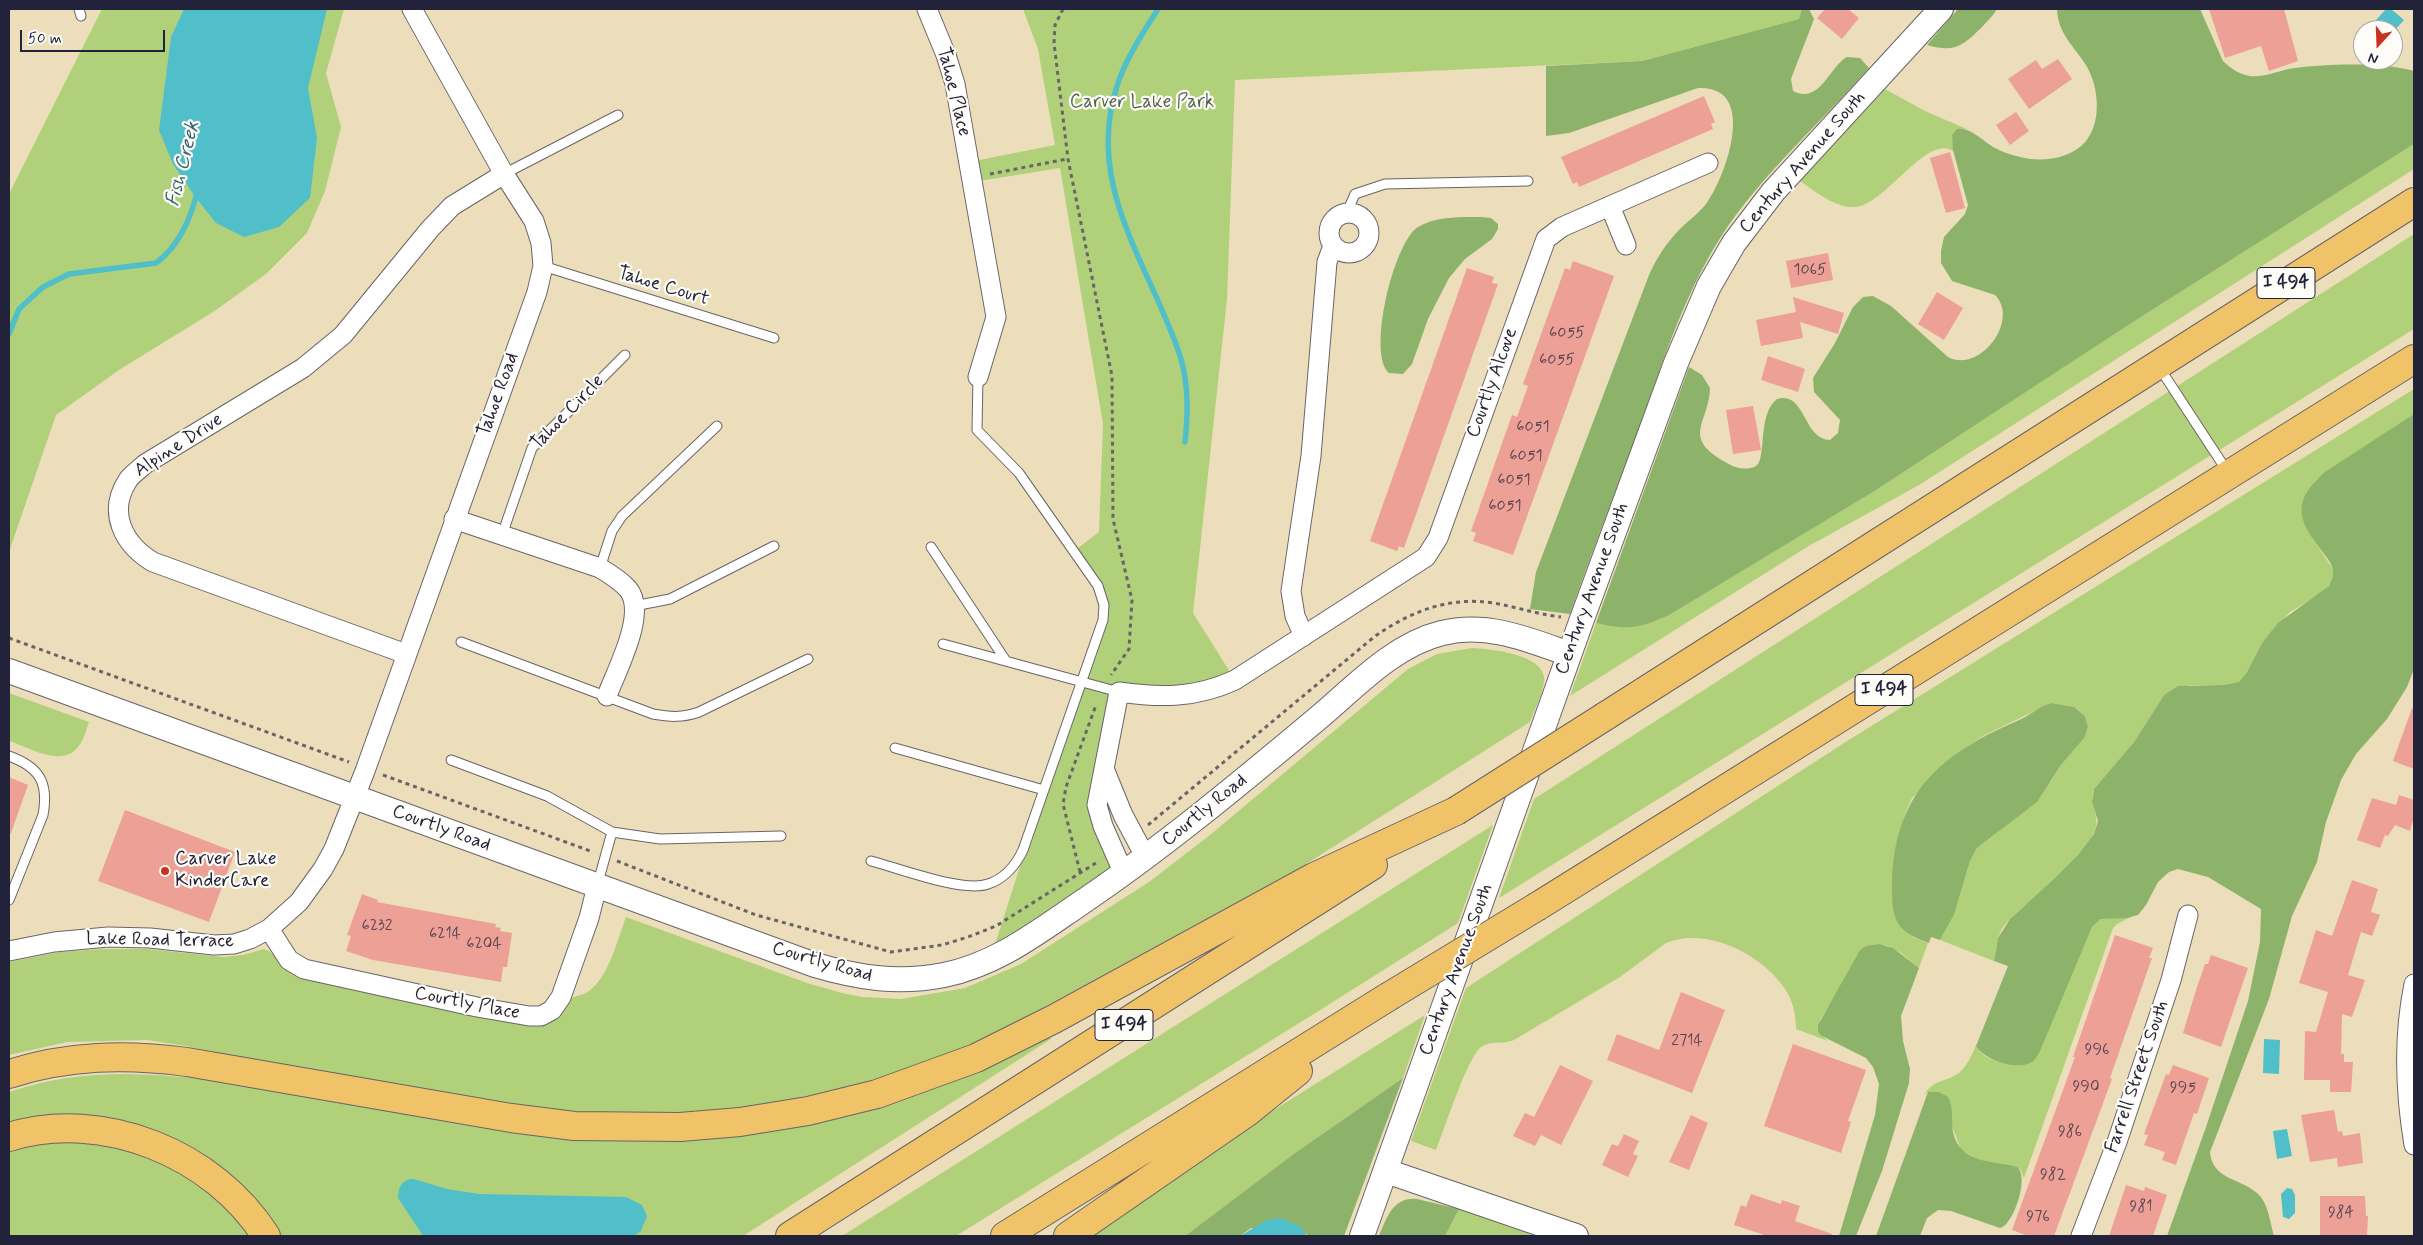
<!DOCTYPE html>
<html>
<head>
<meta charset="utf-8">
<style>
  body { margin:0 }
  #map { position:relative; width:2423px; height:1245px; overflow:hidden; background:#ecdebb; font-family:Mynerve,sans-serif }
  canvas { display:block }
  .frame { position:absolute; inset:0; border:10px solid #22223b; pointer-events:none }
  .north { position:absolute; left:2353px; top:20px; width:50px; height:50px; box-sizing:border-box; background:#fdfcf7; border:1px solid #a5a5ac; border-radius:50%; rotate:200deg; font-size:14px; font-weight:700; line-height:20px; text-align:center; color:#22223b }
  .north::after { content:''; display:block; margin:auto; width:18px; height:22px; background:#c8321e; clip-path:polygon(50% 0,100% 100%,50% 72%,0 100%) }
  .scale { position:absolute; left:20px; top:30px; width:145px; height:22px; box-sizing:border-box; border:2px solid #22223b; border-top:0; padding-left:6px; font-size:15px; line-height:18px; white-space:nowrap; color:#22223b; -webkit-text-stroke:4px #fdfcf7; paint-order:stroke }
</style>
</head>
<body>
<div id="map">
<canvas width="2423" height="1245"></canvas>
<div class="frame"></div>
<div class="north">N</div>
<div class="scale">50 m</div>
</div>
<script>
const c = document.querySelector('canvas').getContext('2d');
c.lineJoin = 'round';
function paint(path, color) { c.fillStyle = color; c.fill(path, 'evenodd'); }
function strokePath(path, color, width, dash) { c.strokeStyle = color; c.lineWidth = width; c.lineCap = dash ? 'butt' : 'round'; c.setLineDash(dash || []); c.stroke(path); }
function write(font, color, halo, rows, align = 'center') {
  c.font = font + ' Mynerve,sans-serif'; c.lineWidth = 4.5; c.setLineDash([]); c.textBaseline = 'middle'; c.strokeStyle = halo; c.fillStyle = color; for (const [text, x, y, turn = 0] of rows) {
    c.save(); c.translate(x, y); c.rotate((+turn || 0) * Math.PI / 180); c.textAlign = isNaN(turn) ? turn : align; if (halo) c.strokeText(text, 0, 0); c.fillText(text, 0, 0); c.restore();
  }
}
paint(new Path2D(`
  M102,9H344L326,73L341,127L325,191L307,233L266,274L213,312L119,370L56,415L9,552V194Z
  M1023,9H1802L1799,19L1642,61L1235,80L1227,299L1193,613L1235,680L1119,692L1097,805L1124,874L990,960L1104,605L1074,551L1099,532L1103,424L1060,168L973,182L969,162L1055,145L1038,49Z
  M1885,89L1925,111L1969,130L1965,129L1952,135L1954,152C1928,131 1886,205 1855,207C1837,208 1818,194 1803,183L1800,181Z
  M2414,144V169L1919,485L1807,547L1570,696L1596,623C1628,631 1641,627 1671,614L1873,492L2130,324Z
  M2414,234V329L1499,898L1534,799Z
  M2414,389V414L2315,481L2303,501L2312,538L2333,569V576L2329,586L2322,593L2290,612L2262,643L2247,672L2239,682L2223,685H2189L2164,695L2134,742L2094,789C2088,805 2102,817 2094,833C2080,861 2051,882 2028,903C2019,910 2010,918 2003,927C1997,937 1996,949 1994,961L1940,940L1954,915L1970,861L1977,848L1997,833L2051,781L2061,765L2085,737L2088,727L2085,716L2074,707L2051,703L1985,735L1966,747L1912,798L1905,814L1894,856L1913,937L1928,943L1919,968L1901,953L1886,945L1857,955L1844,982L1820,1020L1822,1036L1828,1041L1796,1029C1796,1015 1793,1001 1785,989C1762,954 1706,926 1666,943L1620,977L1514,1040C1503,1045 1491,1040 1481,1047C1467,1058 1444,1131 1436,1150L1411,1141L1466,988L1844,743Z
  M1472,648C1491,649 1541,654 1544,677C1545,691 1534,710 1530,722L1303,866L1004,1029L951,1054L859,1086L781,1103L694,1114L557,1112L263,1062L186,1046L147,1040L67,1042L9,1055V962L60,952L102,949H147L224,957L243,955L264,949C278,953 281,971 301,978L535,1026C553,1022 563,1015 570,998C576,996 584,995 589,991C610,975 617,940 626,917L807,983L842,993L863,997L901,999L965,988L1021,964L1149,882L1210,835L1408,669L1437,654Z
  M9,693L89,722C86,730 84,740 78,747C62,768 28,747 9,741Z
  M1493,825L1458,923L1317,1012L956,1236H842Z
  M2131,917L2117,924L2113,928L2024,1178L2020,1169L1977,1159L1961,1150L1939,1092H1928L1925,1094C1933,1080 1944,1082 1956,1075C1966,1069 1972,1055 1976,1045C1981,1063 2022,1070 2035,1059L2092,927L2101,919Z
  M1425,1015L1403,1078L1295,1153L1185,1236H1087L1239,1132Z
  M1047,1034L1051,1039L743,1236H281L271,1222L208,1159L9,1126V1092C76,1069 136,1072 205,1079L675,1138Z
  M57,1142C138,1143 200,1172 251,1236H9V1151Z
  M1459,1209L1539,1236H1445Z`), '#b0d179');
paint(new Path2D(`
  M1802,9H1809L1814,19L1791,79L1793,91C1820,105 1829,67 1847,57L1860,58L1869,68C1822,121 1769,168 1728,226C1687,286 1664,358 1640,426C1617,489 1592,551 1570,614L1530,609L1536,572L1649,275C1657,257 1667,242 1681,228C1690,219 1701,212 1708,201C1727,173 1758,85 1698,88L1569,133L1546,136V66L1642,61L1799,19Z
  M1958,9H1997C1993,16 1987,21 1982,27C1963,46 1954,53 1927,45Z
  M2057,9H2200L2223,61C2230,68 2239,74 2249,76C2265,78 2279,70 2295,68C2329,64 2381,62 2414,71V144L2130,324L1873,492L1671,614C1641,628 1628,631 1596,623L1689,367L1702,375L1710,388C1709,424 1680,437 1727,463C1735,468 1747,471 1756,466C1767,459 1757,414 1777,399C1806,391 1803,440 1830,440L1838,433L1840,420L1814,392L1813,378L1835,343L1853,307L1863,297L1873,296L1891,306L1948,357C1980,374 2020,320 1995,295L1952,281L1941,263V251L1944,237L1965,214L1968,205L1953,150L1952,135L1957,129C1972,127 1984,143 1997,149C2007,154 2019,157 2030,159C2049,161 2073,157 2086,141C2102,121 2099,87 2086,65C2074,46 2058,34 2057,9Z
  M1482,217L1491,218L1498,224V229L1492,239L1465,259L1449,278L1428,319L1412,364L1403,374L1389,373C1367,354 1393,243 1418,227C1436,216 1462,217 1482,217Z
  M2414,414V669L2407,687L2387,719L2356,754L2341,780L2326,822L2317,862L2292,916L2269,999L2210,1152C2212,1181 2244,1178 2260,1196C2269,1207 2270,1223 2274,1236H2167L2206,1127L2248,1001L2260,942L2261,909L2208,877L2178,869L2169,872L2158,882L2146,905L2138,915L2127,918L2101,919L2092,927L2040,1051C2037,1056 2035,1061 2030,1063C2015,1070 1984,1060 1976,1046L2008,966L1994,961L1998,938L2010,919L2055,878L2079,854L2094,834L2098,821L2092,802L2094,789L2134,742L2164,695L2178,686L2223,685L2239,682L2247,672L2262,643L2278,623L2329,586L2333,576V569C2330,560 2323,553 2318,546C2295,516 2295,498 2325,472Z
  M2051,703L2074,707L2085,716L2088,727L2085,737L2061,765L2037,802L1977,848L1970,861L1954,915L1940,940L1931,937L1929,943C1896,931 1892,921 1892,887C1893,795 1938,755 2017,721C2029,716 2038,707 2051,703Z
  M1879,944L1893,948L1919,968L1901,1016L1903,1041L1910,1069L1909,1083L1882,1171L1856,1236H1839L1875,1115L1879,1084L1873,1067L1866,1058L1822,1036L1818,1032V1025L1860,950L1866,946Z
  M1403,1078L1344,1236H1307V1234L1251,1228L1240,1236H1185L1295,1153Z
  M1928,1092H1939L1948,1097C1954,1108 1951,1121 1953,1132C1960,1164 1992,1160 2017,1167C2030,1177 2013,1226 2000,1228L1951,1211L1938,1210L1927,1218L1920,1236H1876Z
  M1417,1199L1459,1209L1445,1236H1379C1387,1217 1393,1197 1417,1199Z`), '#8cb369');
paint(new Path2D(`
  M184,9H327L308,88L317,138L310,198L279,227L244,237L216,223L196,198L173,164L159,130L171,37Z
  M2386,9H2391L2404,20L2393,32V30H2367Z
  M2264,1039L2280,1040L2279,1074L2263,1073Z
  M2287,1129L2292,1156L2277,1159L2273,1131Z
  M414,1179L447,1189L479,1194L626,1197L642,1205L647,1216L641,1231L634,1236H423L398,1198C398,1187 402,1179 414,1179Z
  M2287,1188L2292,1189L2295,1195V1213L2289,1219L2283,1217L2281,1194Z
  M1280,1218L1300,1226L1307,1236H1240L1267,1220Z`), '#51bfc9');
strokePath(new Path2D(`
  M1158,9C1143,33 1126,58 1117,86C1091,167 1127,231 1159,303C1167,322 1177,343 1182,363C1189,389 1188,415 1185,442
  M9,334L19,309L43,287L69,274L156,263C178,247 191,219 197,192`), '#51bfc9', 5.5);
paint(new Path2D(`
  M1825,9H1848L1859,18L1842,39L1817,18Z
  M2209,9H2284L2298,61L2269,71L2261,46L2225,58Z
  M2058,59L2072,79L2029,109L2008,79L2036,60L2042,69Z
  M1704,96L1715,122L1711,124L1713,129L1579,187L1577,182L1573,184L1561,157Z
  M2016,112L2029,131L2010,145L1996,125Z
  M1950,152L1965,208L1946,213L1930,158Z
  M1828,253L1833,280L1791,288L1786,261Z
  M1573,261L1614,276L1513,555L1473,541L1476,533L1471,531L1512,415L1517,417L1528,386L1523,384L1565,268L1570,270Z
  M1467,268L1494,277L1492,283L1498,284L1404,548L1399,546L1397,551L1370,541Z
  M1937,292L1963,308L1944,340L1918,324Z
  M1793,297L1844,313L1838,334L1800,322L1803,338L1761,346L1756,320L1796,312Z
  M1768,356L1805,369L1798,392L1761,380Z
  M1753,406L1761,450L1733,454L1726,410Z
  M2412,708L2414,709V769L2393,761Z
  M9,777L28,785L11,833H9Z
  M2399,795L2414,800V817L2410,831L2395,825L2388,836L2385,835L2380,848L2357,840L2372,798L2396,805Z
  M125,810L235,852L209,922L98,881Z
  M2352,880L2378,889L2371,912L2380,915L2372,936L2361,932L2348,975L2365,980L2352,1017L2342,1014L2341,1054H2344V1062H2353L2351,1092H2330V1080H2304L2305,1031L2316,1032L2328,992L2299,983L2316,930L2332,936Z
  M362,894L378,900L377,902L496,924L495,927L501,928L500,931L512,933L507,967H503L501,982L373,960L346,951L351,936L347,935Z
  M2115,935L2153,948L2149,958H2152L2110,1078L2112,1079L2054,1236H2028L2012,1230L2075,1057H2073Z
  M2211,955L2248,968L2221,1047L2183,1033L2196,990L2205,964H2208Z
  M1681,992L1725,1010L1692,1093L1607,1060L1617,1034L1659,1050Z
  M1793,1044L1866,1070L1848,1121L1851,1122L1841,1153L1764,1126Z
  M1560,1065L1593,1081L1561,1145L1541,1135L1535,1146L1513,1136L1525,1113L1534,1117Z
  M2173,1065L2209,1078L2197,1114L2194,1113L2176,1165L2162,1160L2165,1152L2144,1145L2148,1135L2144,1134L2166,1074L2169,1075Z
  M2334,1110L2338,1132L2342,1131L2343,1136L2360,1133L2363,1163L2338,1167L2337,1158L2310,1162L2301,1115Z
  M1691,1115L1708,1123L1689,1170L1669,1162Z
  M1624,1134L1639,1141L1633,1154L1638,1156L1628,1177L1602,1165L1612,1144L1618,1146Z
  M2126,1185L2144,1191L2145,1187L2167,1195L2153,1236H2109Z
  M1751,1194L1781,1204L1782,1200L1800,1206L1795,1221L1832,1234V1236H1767L1734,1225L1741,1205L1746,1207Z
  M2320,1196H2365L2366,1216H2368L2367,1236H2320Z`), '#eda095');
const service = new Path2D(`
  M79,9L81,16
  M504,174L618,115
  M1347,212L1355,194L1385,184L1528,181
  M543,266L774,338
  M2159,367L2227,471
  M502,535L532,448L625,355
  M931,547L1006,661
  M600,568L612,531L622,516L717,426
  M634,606L670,599L774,546
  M461,642L653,714C670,717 682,718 699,712L808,659
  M943,644L1119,692
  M895,748L1044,790
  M9,756C39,767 49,782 43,815L9,900
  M451,760L547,796L612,832L660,839L781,836
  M871,861C898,868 963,893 988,884C1004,879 1016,865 1023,850L1103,620L1104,605L1098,586L1019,473L977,430L978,377
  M597,886L612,832`);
const minor = new Path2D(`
  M927,9L946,55L955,84L996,317L978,377
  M1610,206L1626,245
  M1329 233a20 20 0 1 1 40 0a20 20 0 1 1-40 0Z
  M454,519L600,568C610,574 620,580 628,589C648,613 616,671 607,696
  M1304,636L1295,616L1291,591L1311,456L1327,262L1333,246
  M406,654L153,562C123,544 107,512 128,480C132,474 140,469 145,464L303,368L343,335L430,229L452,206L504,174
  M1105,771L1123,815L1146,858
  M1124,874L1103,826L1097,805L1119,692C1161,698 1196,698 1235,680L1426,557L1438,538L1546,239L1562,227L1708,163
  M269,929L289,960L304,969L477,1007L529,1016H541L552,1010L561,997L589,918L597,886
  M9,951L54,942L108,937L150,938L214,945L234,944L250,939L269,929L299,902L323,869L334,849L365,771L537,292L543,266L541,243L534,221L504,174L412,9
  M2414,984C2403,1038 2405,1091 2414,1145
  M2081,1236L2117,1142L2171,980L2188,915`);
const tertiary = new Path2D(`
  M9,671L815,965C859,978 899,984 944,975C994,965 1034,935 1075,907C1160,850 1238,785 1317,719C1354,688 1393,645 1442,633C1487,622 1527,639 1569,654
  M1386,1171L1576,1236
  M1362,1236L1582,619L1676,363L1709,286L1734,243L1773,192L1941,9`);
const motorway = new Path2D(`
  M1604,717L2414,202
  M1538,906L2414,359
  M9,1074C68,1055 126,1054 187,1062L511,1118L574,1126L680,1127L740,1122L808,1111L877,1094L976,1058L1054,1019L1314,877L1456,811
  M9,1137C103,1108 214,1154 266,1236
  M790,1236L1373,865
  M1005,1236L1388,997
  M1068,1236L1246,1113L1298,1071`);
strokePath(service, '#696468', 11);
strokePath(minor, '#696468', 21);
strokePath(tertiary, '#696468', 26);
strokePath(motorway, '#696468', 30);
strokePath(new Path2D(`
  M1063,9L1055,25L1054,43L1068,159L1112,376L1113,519L1132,600L1129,649L1111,675
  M990,174L1067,159
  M9,638L349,762
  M383,775L593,852
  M1148,825L1374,637C1409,612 1449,596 1493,603C1517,607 1536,614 1561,617
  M617,861L756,915L891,952L942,945L968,937L996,926L1099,861
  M1080,872L1063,804L1066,787L1096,705`), '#696468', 3, [4, 4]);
strokePath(service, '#fff', 9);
strokePath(minor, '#fff', 19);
strokePath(tertiary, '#fff', 24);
strokePath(motorway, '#f0c369', 28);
const motorwayBridge = new Path2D(`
  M1456,811L1604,717
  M1388,997L1538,906`);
strokePath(motorwayBridge, '#696468', 30, []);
strokePath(motorwayBridge, '#f0c369', 28);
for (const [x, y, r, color] of [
  [165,871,5,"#c8321e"]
]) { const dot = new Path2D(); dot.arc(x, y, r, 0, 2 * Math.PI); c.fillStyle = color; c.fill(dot); strokePath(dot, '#fdfcf7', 2); }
write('16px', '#554252', null, [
  ["1065",1810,271],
  ["6055",1567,334],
  ["6055",1557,361],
  ["6051",1533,428],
  ["6051",1526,457],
  ["6051",1514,481],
  ["6051",1505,507],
  ["6232",377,927],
  ["6214",445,935],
  ["6204",484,945],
  ["2714",1687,1042],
  ["996",2097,1051],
  ["990",2086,1088],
  ["995",2183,1089],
  ["986",2070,1133],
  ["982",2053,1176],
  ["981",2141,1208],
  ["984",2341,1214],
  ["976",2038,1218]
]);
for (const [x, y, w] of [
  [2286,283,58],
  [1884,690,58],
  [1124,1025,58]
]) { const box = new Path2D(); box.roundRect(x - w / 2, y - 15.5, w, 31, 4); c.fillStyle = '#fdfcf7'; c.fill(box); strokePath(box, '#22223b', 1); }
write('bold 18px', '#22223b', null, [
  ["I 494",2286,283],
  ["I 494",1884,690],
  ["I 494",1124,1025]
]);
write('19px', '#22223b', '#fdfcf7', [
  ["Tahoe Place",953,92,76],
  ["Century Avenue South",1803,163,-49],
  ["Tahoe Court",663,287,17],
  ["Courtly Alcove",1493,383,-70],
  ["Tahoe Road",499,395,-70],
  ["Tahoe Circle",568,413,-46],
  ["Alpine Drive",179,446,-33],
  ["Century Avenue South",1593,589,-70],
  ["Courtly Road",1205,811,-39],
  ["Courtly Road",441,829,20],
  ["Lake Road Terrace",160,941,1],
  ["Courtly Road",822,963,16],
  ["Century Avenue South",1457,970,-70],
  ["Courtly Place",467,1004,11],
  ["Farrell Street South",2138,1077,-71]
]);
write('19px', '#545f51', '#fdfcf7', [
  ["Carver Lake Park",1142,103]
]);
write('19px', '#22223b', '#fdfcf7', [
  ["Carver Lake",175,860],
  ["KinderCare",175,882]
], 'left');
write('italic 20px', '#356174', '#fdfcf7', [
  ["Fish Creek",184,164,-76]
]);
</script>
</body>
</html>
